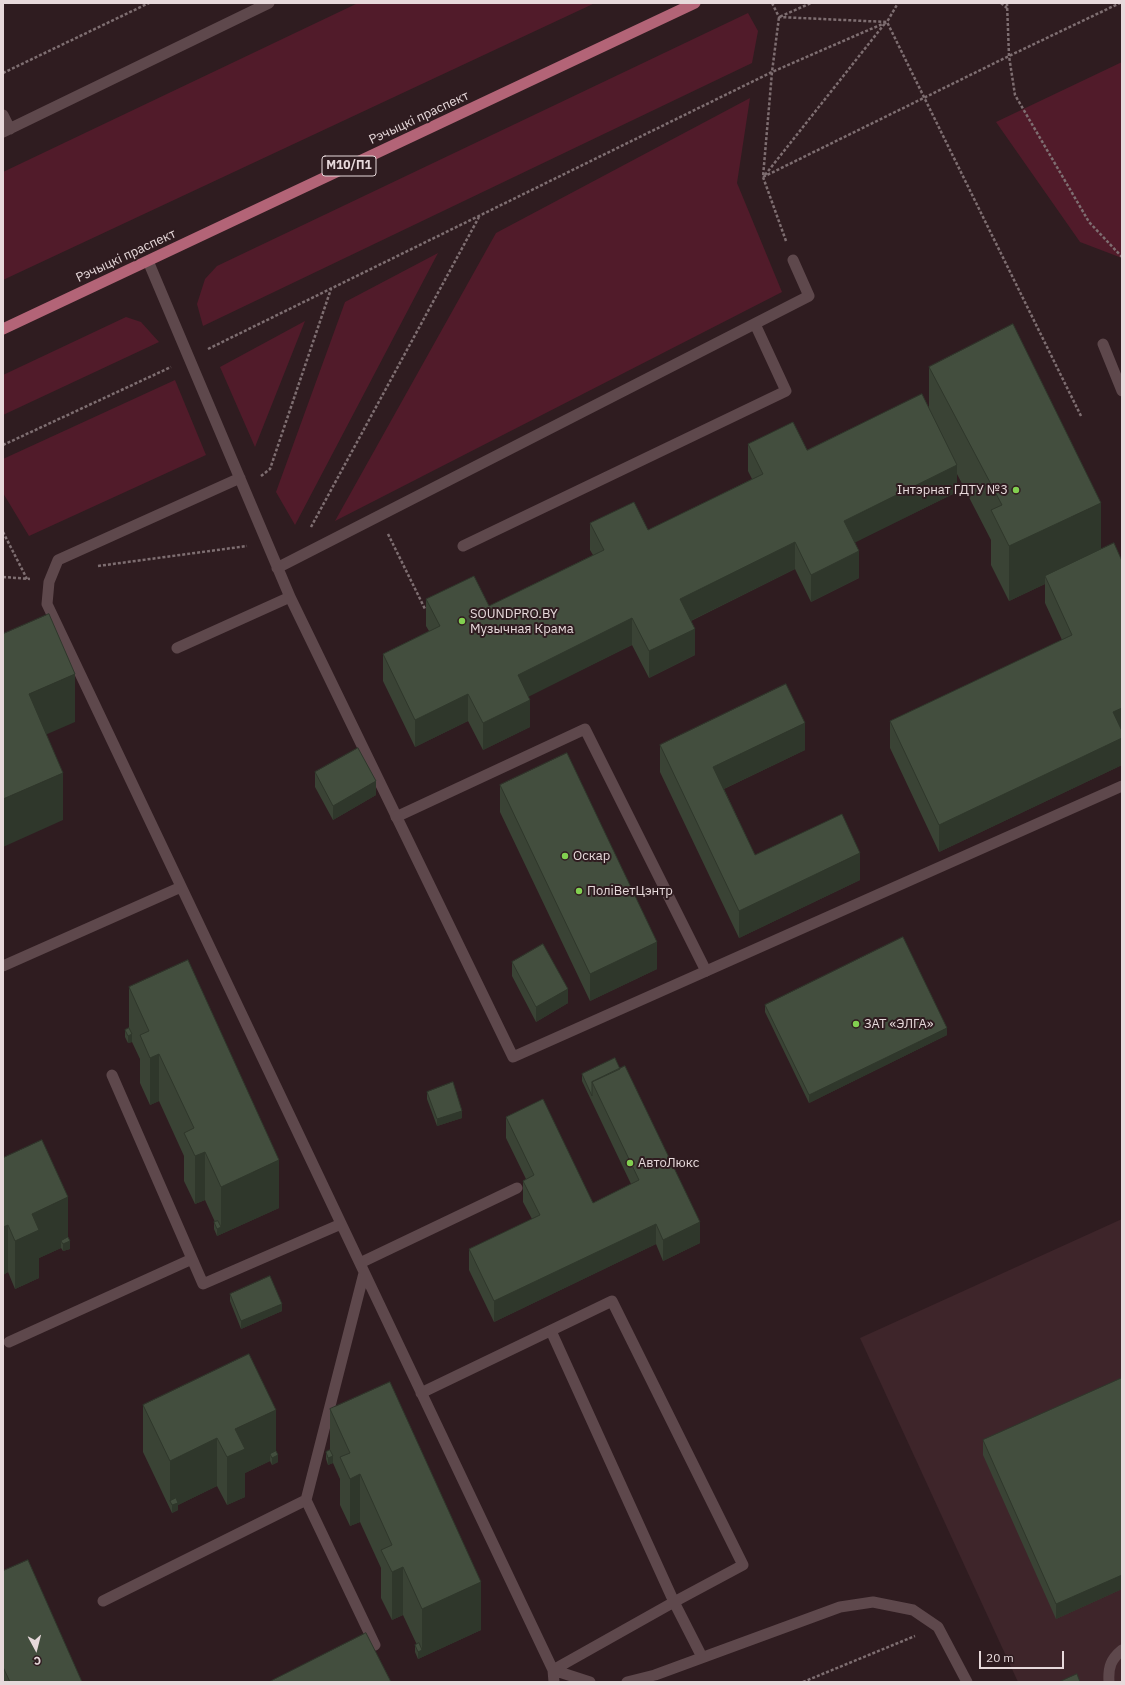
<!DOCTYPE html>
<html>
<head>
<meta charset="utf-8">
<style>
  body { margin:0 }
  #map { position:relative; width:1125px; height:1685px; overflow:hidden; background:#2f1c20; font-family:"IBM Plex Sans",sans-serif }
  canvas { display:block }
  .frame { position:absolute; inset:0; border:4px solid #e7d9db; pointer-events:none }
  .north { position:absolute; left:16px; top:1629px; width:40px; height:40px; -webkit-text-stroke:3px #2f1c20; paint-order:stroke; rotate:173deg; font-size:11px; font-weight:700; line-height:16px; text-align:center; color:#e7d9db }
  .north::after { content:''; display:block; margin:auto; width:14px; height:18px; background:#e7d9db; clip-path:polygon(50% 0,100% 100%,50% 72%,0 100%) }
  .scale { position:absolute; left:979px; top:1651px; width:85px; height:18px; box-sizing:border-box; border:2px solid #e7d9db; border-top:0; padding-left:5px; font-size:12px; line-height:14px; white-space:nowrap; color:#e7d9db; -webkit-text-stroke:3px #2f1c20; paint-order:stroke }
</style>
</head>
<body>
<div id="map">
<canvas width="1125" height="1685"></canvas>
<div class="frame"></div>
<div class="north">С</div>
<div class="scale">20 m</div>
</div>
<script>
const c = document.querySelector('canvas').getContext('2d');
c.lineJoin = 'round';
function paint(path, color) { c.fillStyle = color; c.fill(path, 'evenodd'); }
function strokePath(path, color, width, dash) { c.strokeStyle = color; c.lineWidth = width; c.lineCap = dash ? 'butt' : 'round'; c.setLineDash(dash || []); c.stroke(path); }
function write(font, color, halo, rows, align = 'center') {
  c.font = font + ' "IBM Plex Sans",sans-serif'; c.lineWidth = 4; c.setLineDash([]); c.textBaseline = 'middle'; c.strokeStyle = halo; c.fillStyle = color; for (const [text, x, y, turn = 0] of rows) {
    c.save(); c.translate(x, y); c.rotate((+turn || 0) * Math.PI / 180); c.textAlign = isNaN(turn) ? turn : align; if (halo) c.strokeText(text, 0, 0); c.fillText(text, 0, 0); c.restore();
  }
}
paint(new Path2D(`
  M1122,1219V1682H1018L860,1338Z`), '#3e252a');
paint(new Path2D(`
  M358,3H595L3,280V172Z
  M748,13L758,31L752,63L203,326L197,304L205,279L217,266Z
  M1122,62V258L1080,242L996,122Z
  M750,98L737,183L782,292L335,521L496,233Z
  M438,253L295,525L276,492L345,302Z
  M126,317L141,322L159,342L3,415V375Z
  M305,321L255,447L220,367Z
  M175,380L206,455L29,536L3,493V459Z`), '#511b2a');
strokePath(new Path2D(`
  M772,3L779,17L887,22L1081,416
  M1001,3L1007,8
  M1007,3L1009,56L1015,95L1089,222L1122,257
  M3,73L149,3
  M765,175L886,22
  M763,177L1009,56L1120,3
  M786,241L763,177L772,72L779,17L811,3
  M208,349L772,72L887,22L898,3
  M3,445L171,367
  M261,476L270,469L331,289
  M311,527L479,217
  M3,532L27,579
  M388,534L425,609L428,608
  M98,566L247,546
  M3,577L30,579
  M803,1682L915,1636`), '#7e6e71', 2.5, [3, 2]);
strokePath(new Path2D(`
  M3,115L10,129
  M3,132L269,3
  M148,261L290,597L513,1057L1122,786
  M1103,344L1122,391
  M240,478L58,560L49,582L47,604L553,1670L554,1682
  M463,546L786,391L755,324
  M277,568L809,296L793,260
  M177,648L290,597
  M3,966L181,887
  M112,1075L203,1284L341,1224
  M360,1263L517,1188
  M551,1331L674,1602L702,1657
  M9,1342L192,1259
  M421,1393L612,1301L743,1565L674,1602L553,1670
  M306,1500L375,1645
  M103,1601L306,1500L364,1273
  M553,1670L590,1682
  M627,1682L655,1675L840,1607L873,1602L913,1610L938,1627L967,1682
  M1109,1682C1108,1667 1111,1659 1122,1650`), '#5e484c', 11);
strokePath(new Path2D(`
  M396,817L585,729L706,971`), '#5e484c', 11);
strokePath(new Path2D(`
  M3,329L695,3`), '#b36477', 11);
paint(new Path2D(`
  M929,367L1101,549L1122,561V765L939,852L890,748V721L1062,640L1045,603V584L1009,601L991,565V540L957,474V492L855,542L859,578L811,602L795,569L691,621L695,655L649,678L632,645L528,696L530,727L483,750L468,721L415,747L383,681V654L429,631L426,626V599L489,606L593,555L590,550V523L648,530L752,479L748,471V444L807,450L929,410Z
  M660,745L805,750L724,789L755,855L860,880L739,938L660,772Z
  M315,772L376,795L333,820L315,787Z
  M500,785L657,969L590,1001L500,812Z
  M512,962L568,1003L536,1022L512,976Z
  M129,987L279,1208L217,1236L214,1229V1222H215L205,1200L195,1204L184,1181V1156L159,1101L150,1105L140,1083V1059L132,1042L128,1043L125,1037V1030L129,1028Z
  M765,1005L947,1035L809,1103L765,1012Z
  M615,1058L700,1243L663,1261L656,1244L494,1322L469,1270V1249L532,1219L523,1202V1181L526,1179L506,1138V1117L593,1203L631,1184L582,1081V1074Z
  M427,1092L462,1118L437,1126L427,1099Z
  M3,1158L68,1237L70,1249L63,1251L61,1248L39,1258V1278L15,1289L8,1272L3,1275Z
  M230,1294L282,1311L241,1329L230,1301Z
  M1122,1378V1589L1056,1619L983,1455V1440Z
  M143,1405L276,1451L278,1462L272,1465L270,1461L245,1473V1497L227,1505L217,1486L178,1505V1510L172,1513L143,1452Z
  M330,1409L481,1630L418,1659L415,1652V1645H417L403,1615L392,1620L381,1598V1568L360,1522L350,1526L340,1505V1479L333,1463L328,1465L326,1459V1452L330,1450Z
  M3,1571L82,1682H3Z`), '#3a4335');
paint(new Path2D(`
  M957,465V492L844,548V521Z
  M1101,503V558L1045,576V584L1009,601V546Z
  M795,542V569L680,626V599Z
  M859,551V578L811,602V575Z
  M632,618V645L518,702V675Z
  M695,629V655L649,678V651Z
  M75,674V722L29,742V694Z
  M468,694V721L415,747V720Z
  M530,700V727L483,750V723Z
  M1122,708V735L1113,712Z
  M805,723V750L713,794V767Z
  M1122,738V765L939,852V825Z
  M63,773V820L3,847V799Z
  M376,781V795L333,820V806Z
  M860,853V880L739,938V911Z
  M657,942V969L590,1001V974Z
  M568,989V1003L536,1022V1007Z
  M947,1028V1035L809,1103V1095Z
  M132,1034V1042L128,1043V1036Z
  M159,1054V1101L150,1105V1058Z
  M462,1111V1118L437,1126V1119Z
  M205,1152V1200L195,1204V1156Z
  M279,1160V1208L217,1236V1229L221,1227V1187Z
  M68,1197V1242L70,1241V1249L63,1251V1244L61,1241V1248L39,1258V1278L15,1289V1241L32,1214Z
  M700,1222V1243L663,1261V1240Z
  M656,1224V1244L494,1322V1301Z
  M8,1225V1272L3,1275V1227Z
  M282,1304V1311L241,1329V1321Z
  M276,1410V1456L278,1455V1462L272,1465V1458L270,1454V1461L245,1473V1497L227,1505V1457L235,1429Z
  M217,1438V1486L178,1505V1510L172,1513V1505L170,1501V1509V1461Z
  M333,1456V1463L328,1465V1458Z
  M360,1474V1522L350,1526V1479Z
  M403,1567V1615L392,1620V1572Z
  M1122,1575V1589L1056,1619V1604Z
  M481,1582V1630L418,1659V1652L422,1650V1609Z`), '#2f372b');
const building = new Path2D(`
  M1013,324L1101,503L1009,546L991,510L1002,505L929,367Z
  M922,394L957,465L844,521L859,551L811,575L795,542L680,599L695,629L649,651L632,618L518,675L530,700L483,723L468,694L415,720L383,654L440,626L426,599L474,576L489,606L604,550L590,523L634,502L648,530L763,474L748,444L793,422L807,450Z
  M1114,543L1122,561V708L1113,712L1122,731V738L939,825L890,721L1072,635L1045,576Z
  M49,614L75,674L29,694L63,773L3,799V634Z
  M786,684L805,723L713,767L755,855L842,814L860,853L739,911L660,745Z
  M358,748L376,781L333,806L315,772Z
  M567,753L657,942L590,974L500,785Z
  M903,937L947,1028L809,1095L765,1005Z
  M543,944L568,989L536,1007L512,962Z
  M188,960L279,1160L221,1187L205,1152L195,1156L184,1133L194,1128L159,1054L150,1058L140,1035L149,1031L129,987Z
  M129,1028L132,1034L128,1036L125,1030Z
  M615,1058L620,1069L592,1082V1096L582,1074Z
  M625,1066L700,1222L663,1240L656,1224L494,1301L469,1249L540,1215L523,1181L534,1175L506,1117L543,1099L593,1203L639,1180L592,1082Z
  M453,1082L462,1111L437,1119L427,1092Z
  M42,1140L68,1197L32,1214L39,1230L15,1241L8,1225L3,1227V1158Z
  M218,1221L221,1227L217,1229L214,1222Z
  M68,1237L70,1241L63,1244L61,1241Z
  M270,1276L282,1304L241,1321L230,1294Z
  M249,1354L276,1410L235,1429L245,1449L227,1457L217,1438L170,1461L143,1405Z
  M1122,1378V1575L1056,1604L983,1440Z
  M390,1382L481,1582L422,1609L403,1567L392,1572L381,1550L392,1545L360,1474L350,1479L340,1457L350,1453L330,1409Z
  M330,1450L333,1456L328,1458L326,1452Z
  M276,1451L278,1455L272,1458L270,1454Z
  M176,1498L178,1503L172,1505L170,1501Z
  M28,1560L82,1682H10L3,1667V1571Z
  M366,1633L391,1682H269Z
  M419,1643L422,1650L418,1652L415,1645Z
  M1077,1674L1080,1682H1059Z`);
paint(building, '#434e3e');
strokePath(building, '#2f372b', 1);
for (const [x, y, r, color] of [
  [1016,490,4,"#82d050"],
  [462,621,4,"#82d050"],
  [565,856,4,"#82d050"],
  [579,891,4,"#82d050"],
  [856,1024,4,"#82d050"],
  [630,1163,4,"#82d050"]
]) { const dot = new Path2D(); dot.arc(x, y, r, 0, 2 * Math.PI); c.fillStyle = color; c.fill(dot); strokePath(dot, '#2f1c20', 1.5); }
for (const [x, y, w] of [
  [349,166,54]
]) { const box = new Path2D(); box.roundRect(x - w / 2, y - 10, w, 20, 3); c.fillStyle = '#2f1c20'; c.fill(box); strokePath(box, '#e7d9db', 1); }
write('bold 12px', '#e7d9db', null, [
  ["М10/П1",349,166]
]);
write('13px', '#e7d9db', '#2f1c20', [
  ["Рэчыцкі праспект",419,118,-25],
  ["Рэчыцкі праспект",126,256,-25]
]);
write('13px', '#e7d9db', '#2f1c20', [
  ["Інтэрнат ГДТУ №3",1008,490,"right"],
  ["SOUNDPRO.BY",470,614],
  ["Музычная Крама",470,629],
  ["Оскар",573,856],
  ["ПоліВетЦэнтр",587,891],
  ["ЗАТ «ЭЛГА»",864,1024],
  ["АвтоЛюкс",638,1163]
], 'left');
</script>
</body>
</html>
